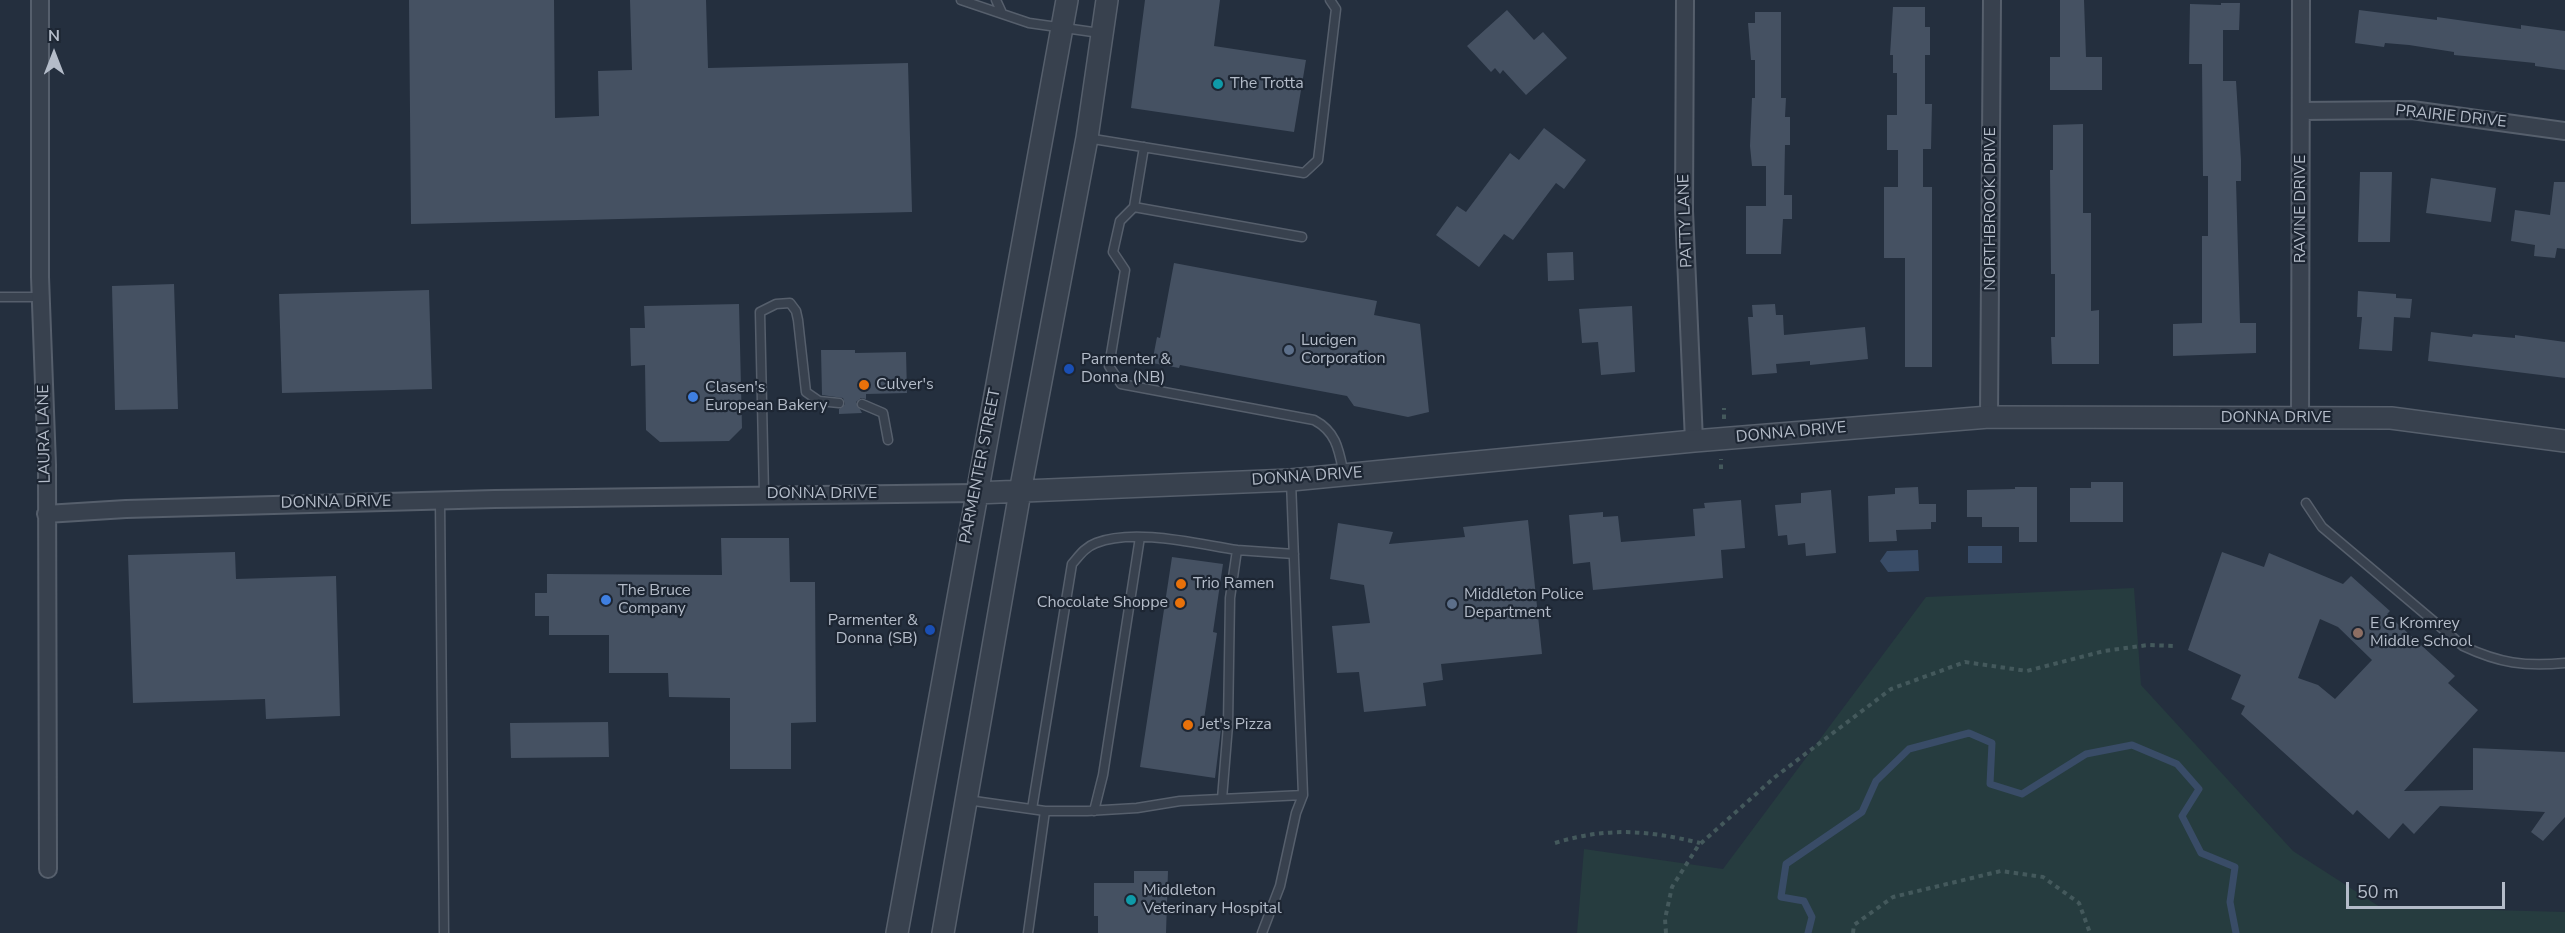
<!DOCTYPE html>
<html>
<head>
<meta charset="utf-8">
<style>
  body { margin:0 }
  #map { position:relative; width:2565px; height:933px; overflow:hidden; background:#242f3e; font-family:"Nunito Sans",sans-serif }
  canvas { display:block }
  .north { position:absolute; left:24px; top:24px; width:60px; height:60px; -webkit-text-stroke:4px #1d2633; paint-order:stroke; rotate:0deg; font-size:16px; font-weight:700; line-height:24px; text-align:center; color:#b4bcc9 }
  .north::after { content:''; display:block; margin:auto; width:21px; height:27px; background:#b4bcc9; clip-path:polygon(50% 0,100% 100%,50% 72%,0 100%) }
  .scale { position:absolute; left:2346px; top:882px; width:159px; height:27px; box-sizing:border-box; border:3px solid #b4bcc9; border-top:0; padding-left:8px; font-size:18px; line-height:21px; white-space:nowrap; color:#b4bcc9; -webkit-text-stroke:4px #1d2633; paint-order:stroke }
</style>
</head>
<body>
<div id="map">
<canvas width="2565" height="933"></canvas>
<div class="north">N</div>
<div class="scale">50 m</div>
</div>
<script>
const c = document.querySelector('canvas').getContext('2d');
c.lineJoin = 'round';
function paint(path, color) { c.fillStyle = color; c.fill(path, 'evenodd'); }
function strokePath(path, color, width, dash) { c.strokeStyle = color; c.lineWidth = width; c.lineCap = dash ? 'butt' : 'round'; c.setLineDash(dash || []); c.stroke(path); }
function write(font, color, halo, rows, align = 'center') {
  c.font = font + ' "Nunito Sans",sans-serif'; c.lineWidth = 4.5; c.setLineDash([]); c.textBaseline = 'middle'; c.strokeStyle = halo; c.fillStyle = color; for (const [text, x, y, turn = 0] of rows) {
    c.save(); c.translate(x, y); c.rotate((+turn || 0) * Math.PI / 180); c.textAlign = isNaN(turn) ? turn : align; if (halo) c.strokeText(text, 0, 0); c.fillText(text, 0, 0); c.restore();
  }
}
paint(new Path2D(`
  M2134,588L2141,685L2293,851L2380,907L2565,912V933H1577L1584,849L1723,869L1926,597Z`), '#263c3f');
paint(new Path2D(`
  M1968,546H2002V563H1968Z
  M1918,550L1919,571L1888,572L1880,561L1887,551Z`), '#394c67');
strokePath(new Path2D(`
  M1808,933L1812,917L1804,901L1781,897L1786,864L1862,812L1876,781L1909,749L1969,733L1992,743L1990,784L2022,794L2086,754L2132,745L2177,764L2199,789L2182,816L2201,853L2235,867L2230,902L2236,933`), '#394c67', 7);
paint(new Path2D(`
  M409,0H554L555,118L599,116L598,71L632,70L630,0H706L708,68L908,63L912,212L411,224Z
  M1145,0H1220L1214,46L1306,60L1294,132L1131,108Z
  M2060,0H2084L2086,57H2102V90H2050V57H2060Z
  M2221,3H2240L2239,30H2223V81H2236L2241,160V181H2236L2240,323H2256V353L2173,356V324L2202,323V236H2208V176H2203L2202,64H2189L2190,4L2221,5Z
  M1893,7H1925V27H1930V55H1925V104H1932L1931,149H1923V187H1932V367H1905V258H1884V187H1898V150H1887V115H1897V73H1893V55H1890Z
  M1507,10L1534,40L1543,32L1567,58L1526,95L1503,70L1500,74L1495,68L1491,72L1467,46Z
  M2359,10L2437,20V17L2521,29V25L2565,31V70L2535,66V63L2454,55V52L2409,45L2385,43L2384,47L2355,43Z
  M1755,12H1781V98H1786L1785,117H1790V145H1785L1784,195H1792V219H1783L1781,254H1746V206H1766V166H1752L1750,146L1752,98H1755V60H1751L1748,23H1755Z
  M2083,124V213H2091V311L2099,310V364H2052L2051,337H2055V274H2051L2050,170H2053V125Z
  M1544,128L1586,160L1564,189L1556,183L1513,240L1504,234L1479,267L1436,235L1457,206L1466,212L1510,153L1519,160Z
  M2360,172H2392L2390,242H2358Z
  M2431,178L2496,188L2491,222L2426,213Z
  M2554,182H2565V249L2557,248L2555,258L2534,256L2535,245L2511,241L2515,210L2550,215Z
  M1573,252L1574,280L1548,281L1547,253Z
  M1174,263L1377,301L1374,315L1420,324L1429,412L1408,417L1354,406L1347,396L1180,365L1179,368L1152,363L1157,337L1160,338Z
  M174,284L178,409L115,410L112,286Z
  M429,290L432,389L282,393L279,294Z
  M2358,291L2396,294V298L2412,299L2410,318L2394,317L2392,351L2359,349L2362,317H2357Z
  M739,304L742,428L729,441L660,442L646,430L645,365L631,366L630,328H645L644,306Z
  M1775,304L1776,315H1783L1784,335L1865,327L1868,359L1810,365V361L1776,364L1777,373L1752,375L1748,317H1753L1752,305Z
  M1632,306L1635,372L1601,375L1598,342L1582,343L1579,309Z
  M2431,332L2472,337L2473,334L2515,338V335L2565,342V378L2428,361Z
  M821,350H855V353L906,352L907,393L866,394V399L861,398L856,402L862,413L839,414V409L845,404L843,398L822,395Z
  M2091,482H2123V522H2070V488H2091Z
  M1918,487L1919,504H1936V522H1931V529L1896,530L1897,541L1869,542L1868,496L1895,494V488Z
  M2015,487H2037V542H2019V527H1982V517H1967V490L2015,489Z
  M1831,490L1836,553L1806,556L1805,543L1788,545L1787,535L1778,536L1775,505L1801,503V493Z
  M1741,500L1745,548L1721,550L1723,578L1593,590L1590,562L1573,564L1569,515L1603,512V517L1618,516L1621,542L1695,536L1693,509L1705,508L1704,503Z
  M1528,520L1542,654L1441,664L1443,680L1423,683L1426,706L1364,712L1359,672L1337,673L1332,626L1370,623L1364,585L1330,579L1338,523L1393,532L1389,544L1465,537L1463,527Z
  M721,538H789L790,582H815L816,722L791,723V769H730V698L669,697L668,673H609V635H549V616H535V593H547V574L722,575Z
  M235,552L236,579L336,576L340,716L266,719L265,699L133,703L128,555Z
  M2222,552L2264,567L2269,553L2343,584L2351,576L2390,611L2387,614L2455,676L2448,683L2478,710L2404,791L2473,790V748L2565,752V817L2543,841L2531,832L2545,812L2440,806L2414,834L2403,823L2389,839L2357,810L2353,815L2241,714L2245,706L2231,699L2241,675L2188,650ZM2320,619L2338,627L2372,660L2335,699L2318,685L2298,678Z
  M1172,557L1223,564L1213,632L1217,633L1203,726L1221,729L1215,778L1140,767Z
  M608,722L609,757L511,758L510,723Z
  M1134,871H1168L1166,933H1098V916H1094V883H1134Z`), '#455162');
const service = new Path2D(`
  M961,0L1029,23L1100,33
  M996,0L1002,13
  M1087,138L1304,173L1318,160L1336,9L1330,0
  M1134,207L1144,147
  M1302,237L1134,207L1120,221L1113,252L1125,270L1109,366L1121,384L1314,420C1337,432 1339,451 1344,475
  M0,297H41
  M862,404L883,413L888,440
  M764,494L760,312L776,304L790,303L796,311L798,320L806,392L819,401L839,403
  M440,501L444,933
  M2306,503L2322,527L2463,646C2499,663 2525,667 2565,663
  M1237,550L1294,554
  M967,800L1045,811H1087L1137,808L1180,801L1303,795
  M1032,809L1072,564C1079,556 1085,547 1096,543C1135,528 1197,544 1237,550L1230,598L1228,725L1222,799
  M1094,811L1103,775L1140,537
  M1028,933L1045,811
  M1262,933L1280,886L1296,813L1303,795L1291,481`);
const minor = new Path2D(`
  M40,0V277L47,465L48,869
  M1685,0L1684,211L1694,441
  M2301,111L2412,110L2565,131
  M1989,417L1992,0
  M2300,419L2301,0
  M46,514L126,509L495,499L976,493`);
const tertiary = new Path2D(`
  M976,493L1291,480L1694,441L1989,417L2391,418L2565,441
  M897,933L1067,0
  M943,933L1020,492L1087,138L1107,0`);
strokePath(service, '#565f6c', 11);
strokePath(minor, '#565f6c', 20);
strokePath(tertiary, '#565f6c', 24);
strokePath(new Path2D(`
  M1724,419V408
  M1721,469V459
  M1555,843C1607,827 1647,830 1700,843
  M1666,933L1665,919L1672,887L1698,846L1775,777L1891,689L1965,662L2027,671L2104,651L2148,645L2175,646
  M1853,933L1854,925L1893,897L2001,871L2043,877L2079,903L2090,933`), '#44595c', 4, [4.5, 4.5]);
strokePath(service, '#38414e', 8);
strokePath(minor, '#38414e', 16);
strokePath(tertiary, '#38414e', 21);
for (const [x, y, r, color] of [
  [1218,84,6,"#0f9aa8"],
  [1289,350,6,"#5c6f8a"],
  [1069,369,6,"#1a4fb4"],
  [864,385,6,"#e8710a"],
  [693,397,6,"#3f7fe0"],
  [1181,584,6,"#e8710a"],
  [606,600,6,"#3f7fe0"],
  [1180,603,6,"#e8710a"],
  [1452,604,6,"#5c6f8a"],
  [930,630,6,"#1a4fb4"],
  [2358,633,6,"#8d6e63"],
  [1188,725,6,"#e8710a"],
  [1131,900,6,"#0f9aa8"]
]) { const dot = new Path2D(); dot.arc(x, y, r, 0, 2 * Math.PI); c.fillStyle = color; c.fill(dot); strokePath(dot, '#1d2633', 2); }
write('16px', '#b4bcc9', '#1d2633', [
  ["The Trotta",1230,84],
  ["Lucigen",1301,341],
  ["Corporation",1301,359],
  ["Parmenter &",1081,360],
  ["Donna (NB)",1081,378],
  ["Culver's",876,385],
  ["Clasen's",705,388],
  ["European Bakery",705,406],
  ["Trio Ramen",1193,584],
  ["The Bruce",618,591],
  ["Company",618,609],
  ["Middleton Police",1464,595],
  ["Department",1464,613],
  ["Chocolate Shoppe",1168,603,"right"],
  ["Parmenter &",918,621,"right"],
  ["Donna (SB)",918,639,"right"],
  ["E G Kromrey",2370,624],
  ["Middle School",2370,642],
  ["Jet's Pizza",1200,725],
  ["Middleton",1143,891],
  ["Veterinary Hospital",1143,909]
], 'left');
write('16px', '#b4bcc9', '#1d2633', [
  ["PRAIRIE DRIVE",2451,117,6],
  ["NORTHBROOK DRIVE",1991,209,-90],
  ["RAVINE DRIVE",2301,209,-90],
  ["PATTY LANE",1686,221,-92],
  ["DONNA DRIVE",2276,418],
  ["DONNA DRIVE",1791,433,-5],
  ["LAURA LANE",45,434,-91],
  ["PARMENTER STREET",981,466,-79],
  ["DONNA DRIVE",1307,477,-4],
  ["DONNA DRIVE",822,494],
  ["DONNA DRIVE",336,503,-1]
]);
</script>
</body>
</html>
